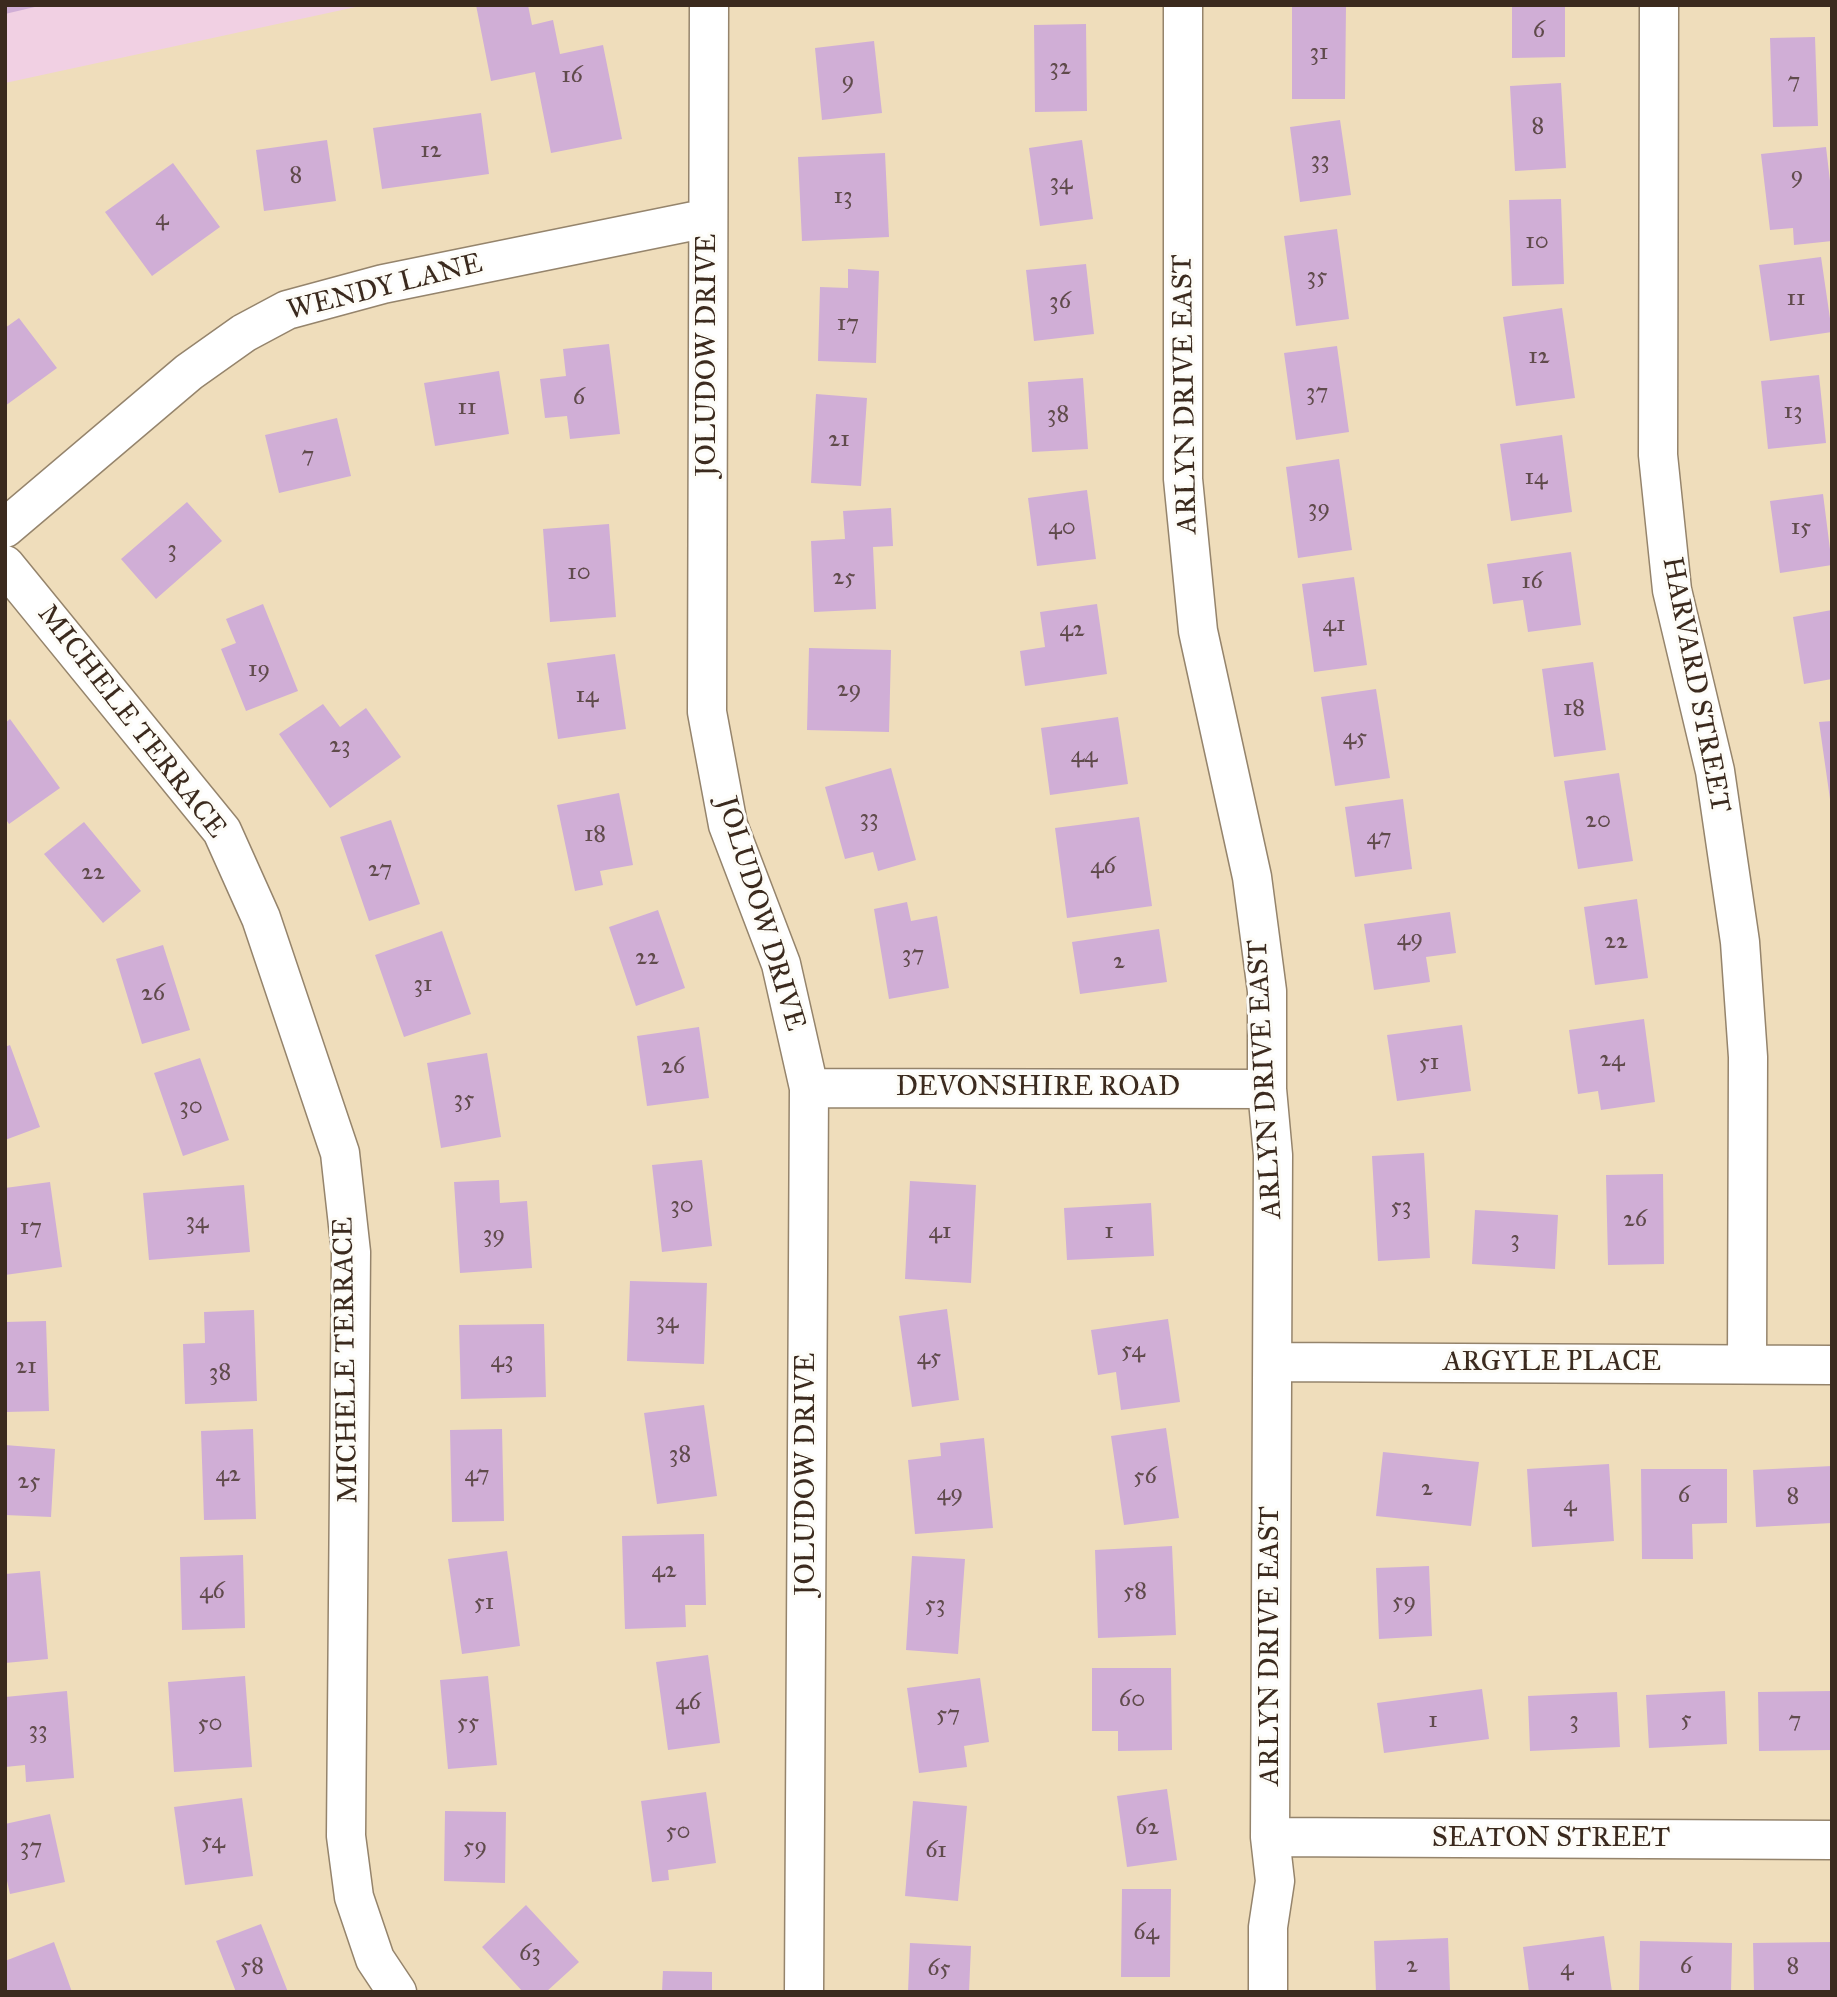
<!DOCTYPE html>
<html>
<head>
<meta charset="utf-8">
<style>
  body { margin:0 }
  #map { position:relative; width:1837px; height:1997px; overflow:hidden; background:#efddbb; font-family:"IM FELL Great Primer",serif }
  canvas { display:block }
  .frame { position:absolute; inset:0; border:7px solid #3b2a1e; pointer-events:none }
</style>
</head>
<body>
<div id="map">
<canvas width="1837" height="1997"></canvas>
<div class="frame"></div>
</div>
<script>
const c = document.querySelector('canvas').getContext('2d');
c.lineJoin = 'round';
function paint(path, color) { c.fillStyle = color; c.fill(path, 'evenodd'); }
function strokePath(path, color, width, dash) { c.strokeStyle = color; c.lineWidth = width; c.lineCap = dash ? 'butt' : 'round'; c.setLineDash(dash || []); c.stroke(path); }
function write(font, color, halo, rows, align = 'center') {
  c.font = font + ' "IM FELL Great Primer",serif'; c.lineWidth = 6; c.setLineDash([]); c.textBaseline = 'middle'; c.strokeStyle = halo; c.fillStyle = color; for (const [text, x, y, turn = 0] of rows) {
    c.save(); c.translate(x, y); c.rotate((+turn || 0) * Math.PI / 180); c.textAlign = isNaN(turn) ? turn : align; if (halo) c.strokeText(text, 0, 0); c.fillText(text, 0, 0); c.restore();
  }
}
paint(new Path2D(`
  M5,5H365L5,83Z`), '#f1d0e3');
paint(new Path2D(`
  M5,5H39V6L5,14Z
  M476,5H528L532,25L553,20L560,54L603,45L622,139L551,153L535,72L491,81Z
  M1512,5H1565V57L1512,58Z
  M1346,6L1345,99H1292V7Z
  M1086,24L1087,111L1035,112L1034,25Z
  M1815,37L1818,126L1773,127L1770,38Z
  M874,41L882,113L822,120L815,48Z
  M1561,83L1566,168L1515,171L1510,86Z
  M481,113L489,174L382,189L373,128Z
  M1340,120L1351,195L1300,202L1290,127Z
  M327,140L336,201L264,211L256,150Z
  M1082,140L1093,219L1040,226L1029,148Z
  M1826,147L1832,198V241L1794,245L1793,228L1770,230L1761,154Z
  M885,153L889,237L802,241L798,157Z
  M173,163L220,227L152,276L105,212Z
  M1561,199L1564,284L1512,286L1509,200Z
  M1337,229L1349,319L1296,326L1284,236Z
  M1821,257L1832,332L1770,341L1759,265Z
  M1086,264L1094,334L1034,341L1026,270Z
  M848,269L879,271L876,363L818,361L820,287L848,288Z
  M1562,308L1575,398L1516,406L1503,317Z
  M19,318L57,368L5,406V328Z
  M609,344L620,434L570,439L567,416L545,418L540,379L566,376L563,349Z
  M1337,346L1349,432L1296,440L1284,353Z
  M499,371L509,434L435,446L424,383Z
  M1819,375L1826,443L1768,449L1761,381Z
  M1083,378L1088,449L1032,452L1028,382Z
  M816,394L867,398L861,486L811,483Z
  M337,418L351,476L279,493L265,435Z
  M1562,435L1572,512L1511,521L1500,444Z
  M1339,459L1352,550L1298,558L1286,467Z
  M1087,490L1096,559L1037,566L1028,498Z
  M1823,494L1832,565L1780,573L1770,501Z
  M187,502L222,541L156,599L121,559Z
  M891,508L893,546L873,547L876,609L814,612L811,541L845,539L843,511Z
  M609,524L616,617L550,622L543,529Z
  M1571,552L1581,625L1528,632L1523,600L1493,604L1487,564Z
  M1354,577L1367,665L1314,672L1302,584Z
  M263,604L298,691L246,711L221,649L236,643L226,619Z
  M1097,604L1107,674L1025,686L1020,651L1045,647L1040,612Z
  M1832,610V679L1804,684L1793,617Z
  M809,648L891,650L889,732L807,730Z
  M615,654L626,729L558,739L547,663Z
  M1593,662L1606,750L1554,757L1542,669Z
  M1376,689L1390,778L1335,786L1321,697Z
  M323,704L340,727L366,708L401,757L330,808L279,734Z
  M1118,717L1128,784L1050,795L1041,728Z
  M10,719L60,788L9,824L5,818V723Z
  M1832,721V799H1830L1819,722Z
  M891,768L916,860L878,871L873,852L845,859L825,787Z
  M1619,773L1633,861L1578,869L1564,781Z
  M619,793L633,865L600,871L603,885L575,891L557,805Z
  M1403,799L1412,869L1355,877L1345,807Z
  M1139,817L1152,906L1067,918L1055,828Z
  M391,820L420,904L369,921L340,837Z
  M84,822L141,891L103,923L44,854Z
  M1637,899L1648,978L1595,985L1584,907Z
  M907,902L911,921L937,916L949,988L889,999L874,909Z
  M658,910L685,988L636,1006L609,927Z
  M1450,912L1456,953L1426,957L1430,982L1374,990L1364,924Z
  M1159,929L1167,982L1080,994L1072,942Z
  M442,931L471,1014L404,1037L375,955Z
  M163,945L190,1030L142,1044L116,959Z
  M1644,1019L1655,1102L1601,1110L1598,1091L1578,1094L1569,1030Z
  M1462,1025L1471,1091L1397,1101L1387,1035Z
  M699,1027L709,1098L647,1106L637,1036Z
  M10,1045L40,1127L5,1140V1047Z
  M487,1053L501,1137L441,1148L427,1063Z
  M200,1058L229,1140L183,1156L154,1073Z
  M1424,1153L1430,1258L1378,1261L1372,1156Z
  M702,1160L712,1246L662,1252L652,1165Z
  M1663,1174L1664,1264L1608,1265L1606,1175Z
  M499,1180L500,1203L527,1201L532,1268L460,1273L454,1182Z
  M910,1181L976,1185L971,1283L905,1279Z
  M50,1182L62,1267L5,1275V1188Z
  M244,1185L250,1252L149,1260L143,1193Z
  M1151,1203L1154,1256L1067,1260L1064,1208Z
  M1475,1210L1558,1215L1555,1269L1472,1264Z
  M630,1281L707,1283L704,1364L627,1361Z
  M947,1309L959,1400L912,1407L899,1316Z
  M254,1310L257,1401L185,1404L183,1344L205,1343L204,1312Z
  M1168,1319L1180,1402L1121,1410L1116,1372L1098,1375L1091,1330Z
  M46,1321L49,1411L5,1412V1322Z
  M544,1324L546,1397L461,1399L459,1325Z
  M704,1405L717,1496L657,1504L644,1413Z
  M1166,1428L1179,1518L1124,1525L1111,1436Z
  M253,1429L256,1519L204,1520L201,1431Z
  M502,1429L504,1521L452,1522L450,1430Z
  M984,1438L993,1528L915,1534L908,1460L941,1456L940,1443Z
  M5,1445L55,1449L51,1517L5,1515Z
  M1383,1452L1479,1462L1471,1526L1376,1516Z
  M1609,1464L1614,1541L1532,1547L1527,1469Z
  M1832,1466V1523L1756,1527L1753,1470Z
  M1641,1469H1727V1523L1692,1524L1693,1559H1642Z
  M704,1534L706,1605H685L686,1627L625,1629L622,1536Z
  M1172,1546L1176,1635L1098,1638L1095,1550Z
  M507,1551L520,1646L462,1654L448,1559Z
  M243,1555L245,1628L182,1630L180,1557Z
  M912,1556L965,1559L958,1654L906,1650Z
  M1429,1566L1432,1636L1379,1639L1376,1568Z
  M40,1571L48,1659L5,1663V1574Z
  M708,1655L720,1743L668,1750L656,1662Z
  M1092,1668H1171L1172,1750L1118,1751V1731H1092Z
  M245,1676L252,1767L174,1772L168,1682Z
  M488,1676L497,1765L448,1769L440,1680Z
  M980,1678L989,1742L964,1746L967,1767L919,1773L907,1688Z
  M1482,1689L1489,1739L1384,1753L1377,1703Z
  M67,1691L74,1778L26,1782L25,1765L5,1767V1697Z
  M1725,1691L1727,1744L1649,1748L1646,1695Z
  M1832,1691V1750L1759,1751L1758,1692Z
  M1617,1692L1620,1747L1530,1751L1528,1696Z
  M1167,1789L1177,1860L1127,1867L1117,1796Z
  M706,1792L716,1863L668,1870L669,1880L652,1882L641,1801Z
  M242,1798L253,1876L185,1885L174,1807Z
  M913,1801L967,1806L958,1901L905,1896Z
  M445,1811L506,1812L505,1883L444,1881Z
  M50,1814L65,1882L10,1894L5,1872V1824Z
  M1122,1889H1171L1170,1977H1121Z
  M526,1905L579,1962L546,1992H523L482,1947Z
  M261,1924L288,1992H236L216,1941Z
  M1604,1936L1612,1992H1529L1523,1947Z
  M1448,1938L1450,1991L1376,1992L1374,1941Z
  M1640,1941L1732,1943L1731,1992H1639Z
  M54,1942L72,1992H7L5,1987V1961Z
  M1832,1942V1992H1754L1753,1943Z
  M910,1943L971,1946L969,1992H908Z
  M663,1971L712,1972V1992H662Z`), '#d0aed6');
const minor = new Path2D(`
  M709,5L707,712L728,825L781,964L809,1088L804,1992
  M1183,5V479L1198,631L1252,877L1267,991V1089L1273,1155L1270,1837L1275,1881L1268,1927V1992
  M1659,5L1658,455L1672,590L1715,771L1740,942L1748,1057L1747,1364
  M5,528L189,372L244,333L287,310L383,284L708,218
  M5,565L222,831L261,918L340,1153L351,1252L346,1836L354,1897L375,1959L397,1992
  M809,1088L1267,1089
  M1273,1362L1832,1365
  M1270,1837L1832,1840`);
strokePath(minor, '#95846c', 41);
strokePath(minor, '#fff', 38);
write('24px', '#604b4c', null, [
  ["6",1539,31],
  ["31",1319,53],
  ["32",1060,68],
  ["16",572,76],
  ["9",848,81],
  ["7",1794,82],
  ["8",1538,127],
  ["12",431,151],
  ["33",1320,161],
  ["8",296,176],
  ["9",1797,176],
  ["34",1061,183],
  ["13",843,197],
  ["4",162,219],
  ["10",1537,242],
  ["35",1317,277],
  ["11",1796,299],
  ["36",1060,302],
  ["17",848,324],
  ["12",1539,357],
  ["37",1317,393],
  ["6",579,398],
  ["11",467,408],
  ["13",1793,412],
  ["38",1058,415],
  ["21",839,440],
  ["7",308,456],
  ["14",1536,478],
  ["39",1319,509],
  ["40",1062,528],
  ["15",1801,528],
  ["3",172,550],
  ["10",579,573],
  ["25",844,578],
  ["16",1532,582],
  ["41",1334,625],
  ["42",1072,630],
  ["19",259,670],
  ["29",849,690],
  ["14",587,696],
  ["18",1574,709],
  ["45",1355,738],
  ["23",340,746],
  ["44",1084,756],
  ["33",869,819],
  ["20",1598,821],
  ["18",595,835],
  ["47",1379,838],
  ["46",1103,867],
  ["27",380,870],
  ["22",93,873],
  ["49",1410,939],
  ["22",1616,942],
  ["37",913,955],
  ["22",647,958],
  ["2",1119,962],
  ["31",423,985],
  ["26",153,994],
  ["24",1612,1060],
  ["51",1429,1063],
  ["26",673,1067],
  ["35",464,1100],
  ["30",191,1107],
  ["30",682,1206],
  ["53",1401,1207],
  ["26",1635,1220],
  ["34",197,1222],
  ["17",31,1228],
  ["41",940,1232],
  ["1",1109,1232],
  ["39",494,1235],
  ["3",1515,1240],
  ["34",667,1322],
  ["54",1133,1351],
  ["45",929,1358],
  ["43",502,1361],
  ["21",26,1367],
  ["38",220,1373],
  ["38",680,1455],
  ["42",228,1475],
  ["47",477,1475],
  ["56",1145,1477],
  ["25",29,1482],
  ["2",1427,1489],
  ["49",950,1494],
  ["6",1684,1496],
  ["8",1793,1497],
  ["4",1570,1505],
  ["42",664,1571],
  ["46",212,1592],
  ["58",1135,1592],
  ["59",1404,1602],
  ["51",484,1603],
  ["53",935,1605],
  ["60",1132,1700],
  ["46",688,1703],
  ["57",948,1715],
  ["5",1686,1720],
  ["1",1433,1721],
  ["3",1574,1721],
  ["7",1795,1721],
  ["55",468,1723],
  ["50",210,1724],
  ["33",38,1731],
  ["62",1147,1828],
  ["50",678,1832],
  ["54",213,1842],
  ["59",475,1847],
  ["37",31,1848],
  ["61",936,1851],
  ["64",1146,1933],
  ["63",530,1954],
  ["2",1412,1966],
  ["58",252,1967],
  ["6",1686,1967],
  ["8",1793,1967],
  ["65",939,1969],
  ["4",1567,1969]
]);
write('28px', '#3b2a1e', '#fdfcf7', [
  ["WENDY LANE",385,288,-14],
  ["JOLUDOW DRIVE",708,355,-90],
  ["ARLYN DRIVE EAST",1186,394,-91],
  ["HARVARD STREET",1695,685,79],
  ["MICHELE TERRACE",131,722,52],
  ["JOLUDOW DRIVE",760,914,73],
  ["ARLYN DRIVE EAST",1266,1079,-93],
  ["DEVONSHIRE ROAD",1038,1088],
  ["MICHELE TERRACE",347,1360,-91],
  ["ARGYLE PLACE",1552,1363],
  ["JOLUDOW DRIVE",807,1474,-90],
  ["ARLYN DRIVE EAST",1271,1646,-90],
  ["SEATON STREET",1551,1839]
]);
</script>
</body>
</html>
